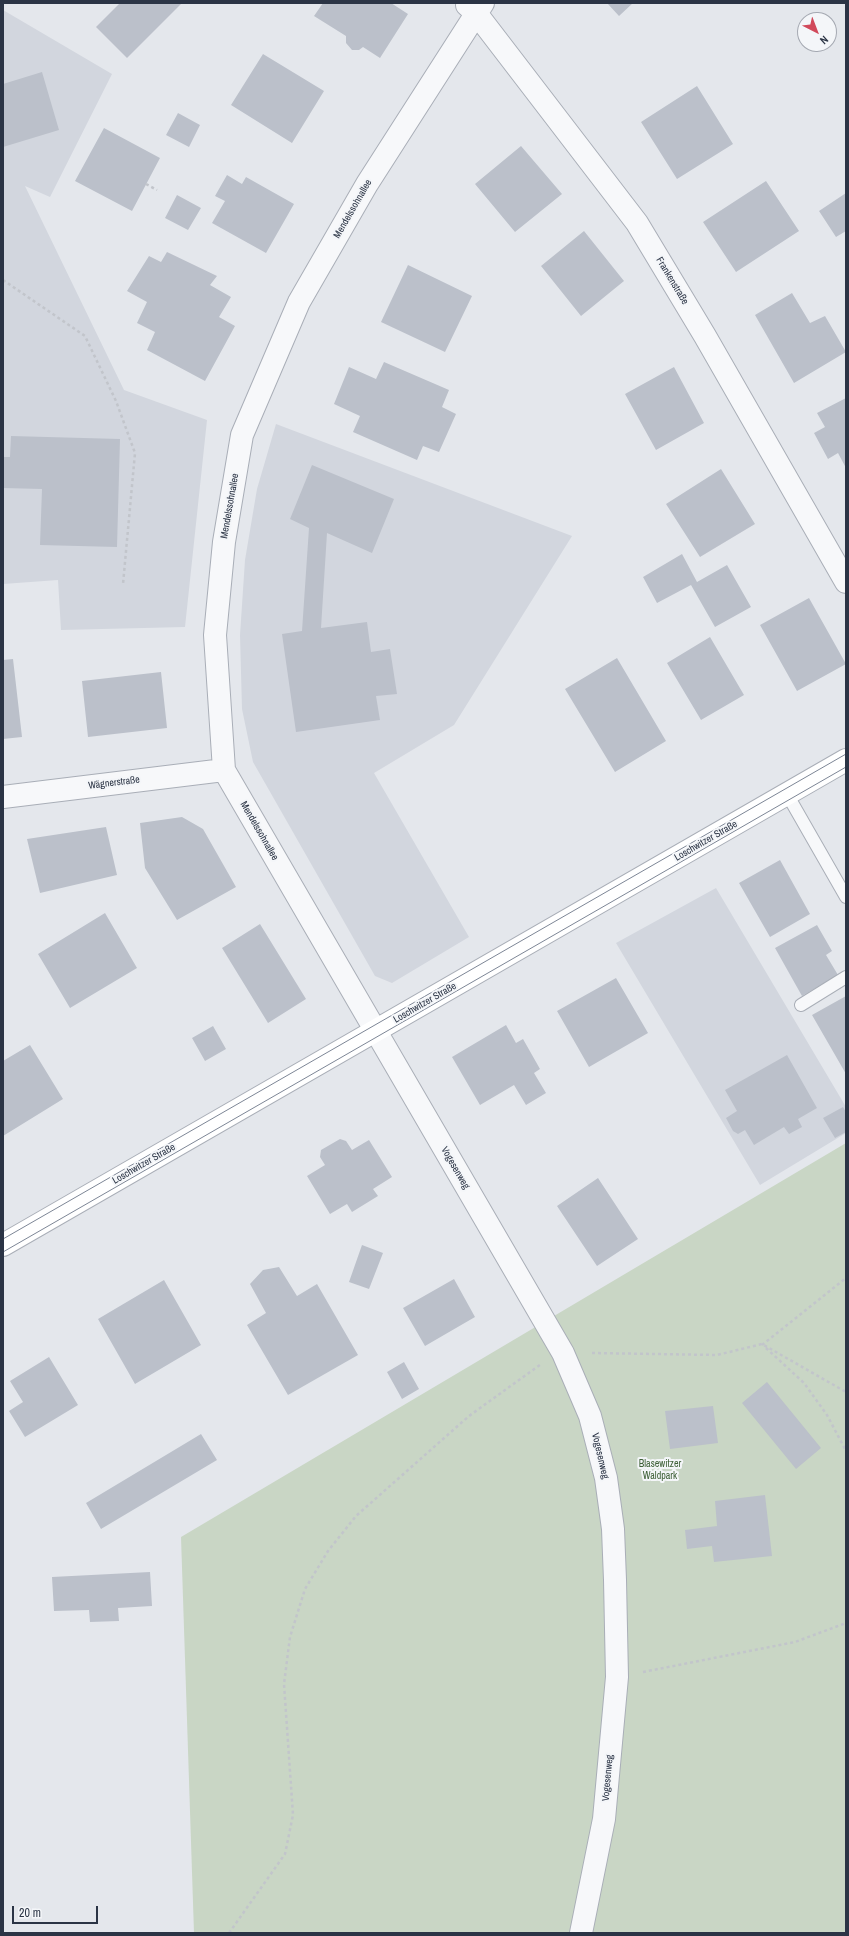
<!DOCTYPE html>
<html>
<head>
<meta charset="utf-8">
<style>
  body { margin:0 }
  #map { position:relative; width:849px; height:1936px; overflow:hidden; background:#e4e7ec; font-family:"Archivo Narrow",sans-serif }
  canvas { display:block }
  .frame { position:absolute; inset:0; border:4px solid #2b3445; pointer-events:none }
  .north { position:absolute; left:797px; top:12px; width:40px; height:40px; box-sizing:border-box; background:#f4f6f9; border:1px solid #a4a8b1; border-radius:50%; rotate:138deg; font-size:11px; font-weight:700; line-height:16px; text-align:center; color:#2b3445 }
  .north::after { content:''; display:block; margin:auto; width:14px; height:18px; background:#d1495b; clip-path:polygon(50% 0,100% 100%,50% 72%,0 100%) }
  .scale { position:absolute; left:12px; top:1906px; width:86px; height:18px; box-sizing:border-box; border:2px solid #2b3445; border-top:0; padding-left:5px; font-size:12px; line-height:14px; white-space:nowrap; color:#2b3445; -webkit-text-stroke:3px #f4f6f9; paint-order:stroke }
</style>
</head>
<body>
<div id="map">
<canvas width="849" height="1936"></canvas>
<div class="frame"></div>
<div class="north">N</div>
<div class="scale">20 m</div>
</div>
<script>
const c = document.querySelector('canvas').getContext('2d');
c.lineJoin = 'round';
function paint(path, color) { c.fillStyle = color; c.fill(path, 'evenodd'); }
function strokePath(path, color, width, dash) { c.strokeStyle = color; c.lineWidth = width; c.lineCap = dash ? 'butt' : 'round'; c.setLineDash(dash || []); c.stroke(path); }
function write(font, color, halo, rows, align = 'center') {
  c.font = font + ' "Archivo Narrow",sans-serif'; c.lineWidth = 4; c.setLineDash([]); c.textBaseline = 'middle'; c.strokeStyle = halo; c.fillStyle = color; for (const [text, x, y, turn = 0] of rows) {
    c.save(); c.translate(x, y); c.rotate((+turn || 0) * Math.PI / 180); c.textAlign = isNaN(turn) ? turn : align; if (halo) c.strokeText(text, 0, 0); c.fillText(text, 0, 0); c.restore();
  }
}
paint(new Path2D(`
  M3,10L112,74L50,197L25,186L124,390L207,420L185,627L61,630L58,580L3,584Z
  M276,424L572,536L454,725L374,773L469,937L392,983L375,976L253,762L242,709L240,635L245,560L257,489Z
  M716,888L846,1107V1133L760,1185L616,943Z`), '#d2d6de');
paint(new Path2D(`
  M846,1143V1933H194L181,1537Z`), '#c9d6c5');
paint(new Path2D(`
  M120,3H182L127,58L96,27Z
  M323,3H391L408,14L380,58L363,47L359,50H352L346,43V36L314,16Z
  M607,3H633L619,16Z
  M263,54L324,91L292,143L231,105Z
  M42,72L59,130L3,147V84Z
  M697,86L733,144L677,179L641,122Z
  M178,113L200,125L189,147L166,135Z
  M104,128L160,158L132,211L75,181Z
  M521,146L562,194L515,232L475,184Z
  M227,175L242,184L246,177L294,204L266,253L212,223L225,201L215,196Z
  M766,181L799,231L736,272L703,222Z
  M846,193V231L836,237L819,211Z
  M177,195L201,208L188,230L165,218Z
  M584,231L624,281L581,316L541,266Z
  M167,252L217,276L210,285L231,297L219,317L235,326L205,381L147,350L155,332L137,323L147,302L127,291L149,256L161,262Z
  M408,265L472,296L445,352L381,322Z
  M792,293L810,323L825,316L846,352L794,383L755,315Z
  M384,362L449,390L442,407L456,414L439,452L423,446L417,460L353,432L360,416L334,404L349,367L376,379Z
  M674,367L704,423L656,450L625,394Z
  M846,398V468L838,453L828,459L814,433L825,427L817,413Z
  M11,436L120,439L117,547L40,545L42,489L3,488V457H10Z
  M312,465L394,499L372,553L327,533L321,628L367,622L371,652L390,649L397,694L376,696L380,720L296,732L282,634L302,631L309,528L290,519Z
  M721,469L755,524L700,557L666,504Z
  M682,554L697,582L727,565L751,607L715,627L691,585L657,603L643,577Z
  M809,598L846,664L797,691L760,625Z
  M710,637L744,695L701,720L667,663Z
  M617,658L666,741L615,772L565,689Z
  M13,659L22,737L3,739V660Z
  M161,672L167,728L88,737L82,681Z
  M182,817L203,829L236,887L177,920L145,868L140,823Z
  M106,827L117,875L40,893L27,839Z
  M780,860L810,914L770,937L739,883Z
  M105,913L137,968L70,1008L38,954Z
  M260,924L306,999L268,1023L222,948Z
  M817,925L832,951L826,955L838,975L802,996L775,948Z
  M616,978L648,1033L589,1067L557,1011Z
  M846,996V1074L812,1015Z
  M506,1025L516,1043L523,1039L540,1069L534,1073L546,1093L526,1105L514,1085L480,1105L452,1057Z
  M213,1026L226,1049L205,1061L192,1038Z
  M30,1045L63,1099L3,1136V1061Z
  M787,1055L817,1108L798,1119L802,1127L789,1134L784,1127L754,1145L745,1130L738,1134L733,1131L726,1118L737,1111L725,1090Z
  M843,1107L846,1112V1132L835,1138L823,1118Z
  M340,1139L346,1141L352,1150L369,1140L392,1177L373,1189L378,1196L352,1212L347,1204L330,1214L307,1176L325,1165L320,1157L321,1150Z
  M598,1178L638,1239L597,1266L557,1206Z
  M362,1245L383,1253L369,1289L349,1282Z
  M279,1267L297,1296L317,1284L358,1355L288,1395L247,1325L266,1313L250,1284L263,1270Z
  M454,1279L475,1317L425,1346L403,1308Z
  M164,1280L201,1345L135,1384L98,1319Z
  M49,1357L78,1405L25,1437L9,1411L23,1402L10,1381Z
  M404,1362L419,1389L402,1399L387,1372Z
  M767,1382L821,1448L796,1469L742,1403Z
  M713,1406L718,1443L670,1449L665,1411Z
  M201,1434L217,1460L101,1529L86,1503Z
  M765,1495L772,1556L714,1562L712,1546L687,1549L685,1530L717,1526L715,1501Z
  M150,1572L152,1606L118,1608L119,1621L90,1622L89,1610L54,1611L52,1577Z`), '#bbc0ca');
const lane = new Path2D(`
  M787,794L846,897
  M801,1005L846,977`);
const street = new Path2D(`
  M483,3L367,184L299,302L242,435L224,542L215,635L224,770L563,1353L590,1416L606,1478L613,1529L615,1580L617,1677L604,1819L581,1933
  M467,5L476,13L637,223L705,336L846,582
  M3,797L224,770`);
const secondary = new Path2D(`
  M3,1245L846,760`);
strokePath(lane, '#a9aeb7', 14);
strokePath(street, '#a9aeb7', 24);
strokePath(secondary, '#a9aeb7', 24);
strokePath(new Path2D(`
  M146,184L157,190
  M3,280L85,336L116,401L135,453L123,584
  M762,1345L846,1278
  M766,1348L804,1383L827,1415L846,1451
  M592,1353L717,1355L762,1344L846,1392
  M643,1672L795,1642L846,1623
  M229,1933L285,1854L293,1815L284,1684L290,1637L305,1589L328,1551L356,1516L469,1416L540,1365`), '#c2c5cb', 2.5, [3, 3]);
strokePath(lane, '#f7f8fa', 12);
strokePath(street, '#f7f8fa', 22);
strokePath(secondary, '#fff', 22);
strokePath(new Path2D(`
  M3,1239L846,754
  M3,1252L846,767`), '#7d8696', 1);
write('10px', '#2b3445', '#f4f6f9', [
  ["Mendelssohnallee",353,209,-60],
  ["Frankenstraße",672,281,59],
  ["Mendelssohnallee",230,506,-80],
  ["Wägnerstraße",114,783,-7],
  ["Mendelssohnallee",259,831,60],
  ["Loschwitzer Straße",706,841,-30],
  ["Loschwitzer Straße",425,1003,-30],
  ["Loschwitzer Straße",144,1164,-30],
  ["Vogesenweg",455,1168,60],
  ["Vogesenweg",600,1456,77],
  ["Vogesenweg",608,1778,-85]
]);
write('10px', '#3f6138', '#f4f6f9', [
  ["Blasewitzer",660,1464],
  ["Waldpark",660,1476]
]);
</script>
</body>
</html>
